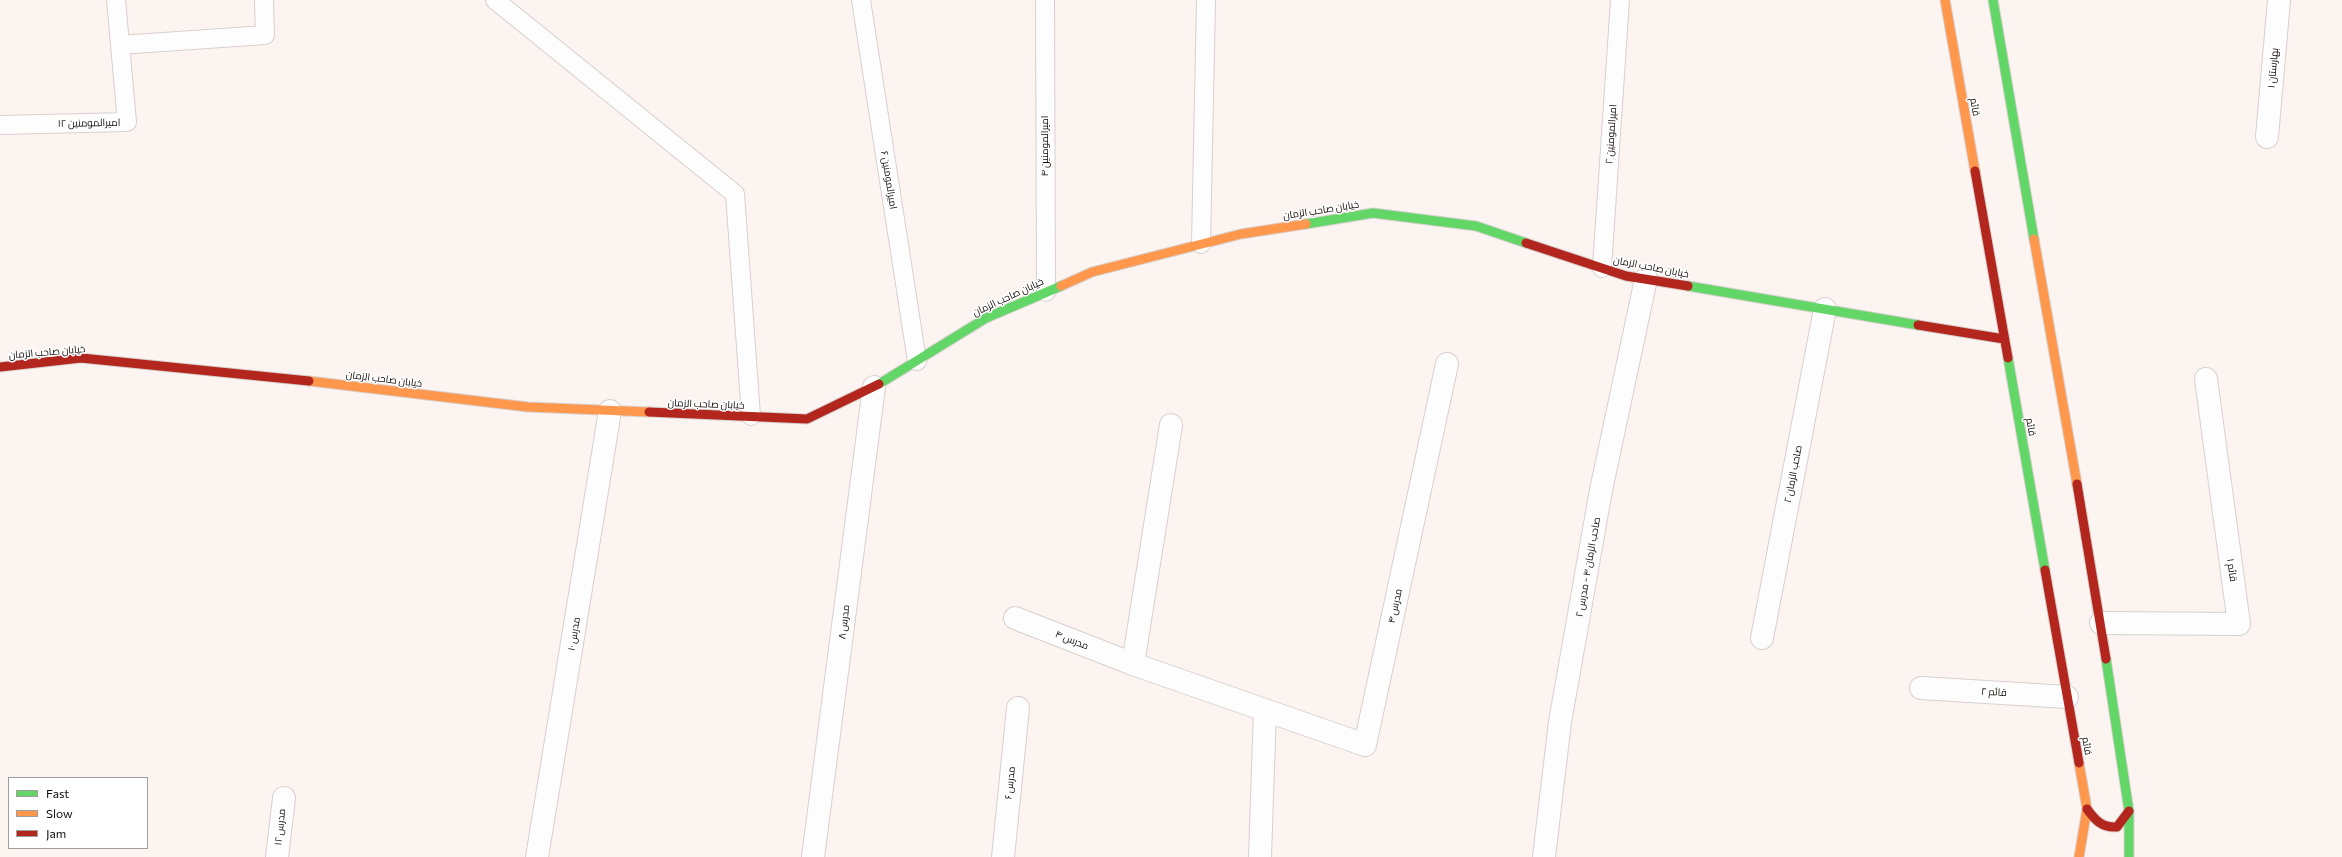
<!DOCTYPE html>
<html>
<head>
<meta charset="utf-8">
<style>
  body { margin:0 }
  #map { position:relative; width:2342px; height:857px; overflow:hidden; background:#fbf4f1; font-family:Commissioner,sans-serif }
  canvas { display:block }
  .legend { position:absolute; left:8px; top:777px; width:140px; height:72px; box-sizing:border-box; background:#fff; border:1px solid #a09d9c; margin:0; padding:5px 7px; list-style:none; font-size:12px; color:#110a08 }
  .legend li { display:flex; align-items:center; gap:8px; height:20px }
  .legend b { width:20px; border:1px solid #a09d9c }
</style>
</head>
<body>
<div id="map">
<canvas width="2342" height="857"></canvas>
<ul class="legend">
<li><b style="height:5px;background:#63d668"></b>Fast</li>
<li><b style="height:5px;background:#ff974d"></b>Slow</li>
<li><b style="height:5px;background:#b3261e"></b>Jam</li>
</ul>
</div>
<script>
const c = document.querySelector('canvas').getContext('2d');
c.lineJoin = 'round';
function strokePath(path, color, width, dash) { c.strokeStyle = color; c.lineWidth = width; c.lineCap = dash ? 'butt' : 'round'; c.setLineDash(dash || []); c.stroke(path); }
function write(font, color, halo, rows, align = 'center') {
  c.font = font + ' Commissioner,Cairo,sans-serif'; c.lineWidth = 3; c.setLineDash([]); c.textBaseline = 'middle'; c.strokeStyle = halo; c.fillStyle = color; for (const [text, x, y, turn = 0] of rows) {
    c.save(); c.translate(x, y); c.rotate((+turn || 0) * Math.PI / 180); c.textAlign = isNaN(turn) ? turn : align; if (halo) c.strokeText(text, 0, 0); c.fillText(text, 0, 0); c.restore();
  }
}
const lane = new Path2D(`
  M495,0L735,194L751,416
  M861,0L917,361
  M1045,0L1046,292
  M120,45L265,35L264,0
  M0,125L127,122L116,0
  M1201,244L1206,0
  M1602,268L1620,0`);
const street = new Path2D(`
  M2267,137L2279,0
  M1015,618L1133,664L1365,745L1447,364
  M2101,623L2239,624L2206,379
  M1762,638L1825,309
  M1133,664L1171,425
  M1921,688L2067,697
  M277,857L284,798
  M537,857L610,411
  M813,857L874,387
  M1003,857L1018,708
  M1260,857L1265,710
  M1544,857L1560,722L1601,490L1646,279`);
const fast = new Path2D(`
  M1993,0L2034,239
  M1306,224L1373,213L1476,226L1526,243
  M1688,286L1918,325
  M2008,358L2045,570
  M879,384L986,318L1061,286
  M2106,659L2129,811V857`);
const slow = new Path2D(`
  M1945,0L1975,171
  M2034,239L2077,484
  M1061,286L1092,272L1241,234L1306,224
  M309,381L528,407L649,412
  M2079,763L2087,809L2079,857`);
const jam = new Path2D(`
  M1975,171L2008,358
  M1526,243L1626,276L1688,286
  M1918,325L2004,339
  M0,367L81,358L309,381
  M649,412L807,419L879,384
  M2077,484L2106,659
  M2045,570L2079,763
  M2087,809C2095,820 2102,828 2117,827L2129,811`);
strokePath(lane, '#d7d0cd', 20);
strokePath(street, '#d7d0cd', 24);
strokePath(fast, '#d7d0cd', 11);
strokePath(slow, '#d7d0cd', 11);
strokePath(jam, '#d7d0cd', 11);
strokePath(lane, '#fefdfd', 18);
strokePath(street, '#fefdfd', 22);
strokePath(fast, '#63d668', 9);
strokePath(slow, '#ff974d', 9);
strokePath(jam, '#b3261e', 9);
write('10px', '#110a08', '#fff', [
  ["بهارستان ۱",2273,68,-85],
  ["قائم",1975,107,80],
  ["امیرالمومنین ۱۲",89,123,-1],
  ["امیرالمومنین ۲",1611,134,-86],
  ["امیرالمومنین ۴",1045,146,-90],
  ["امیرالمومنین ۶",889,180,81],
  ["خیابان صاحب الزمان",1321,210,-9],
  ["خیابان صاحب الزمان",1651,267,11],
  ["خیابان صاحب الزمان",1008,297,-25],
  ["خیابان صاحب الزمان",47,352,-5],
  ["خیابان صاحب الزمان",384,379,7],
  ["خیابان صاحب الزمان",706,404,2],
  ["قائم",2031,427,80],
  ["صاحب الزمان ۲",1793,474,-79],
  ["صاحب الزمان ۴ - مدرس ۲",1588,567,-80],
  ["قائم ۱",2232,570,82],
  ["مدرس ۴",1395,606,-78],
  ["مدرس ۸",844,622,-83],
  ["مدرس ۱۰",574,634,-81],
  ["مدرس ۴",1072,640,22],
  ["قائم ۲",1994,692,3],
  ["قائم",2087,746,80],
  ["مدرس ۶",1010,783,-84],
  ["مدرس ۱۲",280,827,-84]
]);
</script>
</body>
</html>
